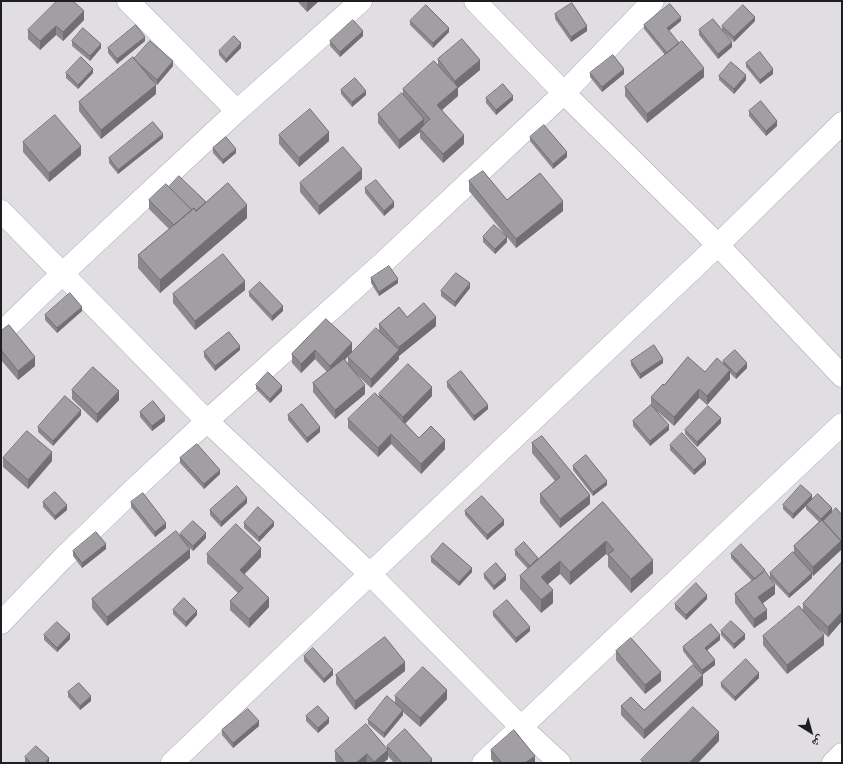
<!DOCTYPE html>
<html>
<head>
<meta charset="utf-8">
<style>
  body { margin:0 }
  #map { position:relative; width:843px; height:764px; overflow:hidden; background:#e1dee3; font-family:"Public Sans","Noto Naskh Arabic",sans-serif }
  canvas { display:block }
  .frame { position:absolute; inset:0; border:2px solid #1e1d1f; pointer-events:none }
  .north { position:absolute; left:791px; top:712px; width:40px; height:40px; -webkit-text-stroke:3px #e1dee3; paint-order:stroke; rotate:143deg; font-size:11px; font-weight:700; line-height:16px; text-align:center; color:#1e1d1f }
  .north::after { content:''; display:block; margin:auto; width:14px; height:18px; background:#1e1d1f; clip-path:polygon(50% 0,100% 100%,50% 72%,0 100%) }
</style>
</head>
<body>
<div id="map">
<canvas width="843" height="764"></canvas>
<div class="frame"></div>
<div class="north">ش</div>
</div>
<script>
const c = document.querySelector('canvas').getContext('2d');
c.lineJoin = 'round';
function strokePath(path, color, width, dash) { c.strokeStyle = color; c.lineWidth = width; c.lineCap = dash ? 'butt' : 'round'; c.setLineDash(dash || []); c.stroke(path); }
function paint(path, color) { c.fillStyle = color; c.fill(path, 'evenodd'); }
const minor = new Path2D(`
  M128,1L237,111
  M475,1L564,93L718,245L842,376
  M1,211L207,421L370,574L521,727L560,763
  M1,333L63,273L237,111L361,1
  M1,623L61,560L130,493L207,421L385,261L564,93L653,1
  M172,763L370,574L718,245L842,123
  M483,763L842,424
  M833,763L842,754`);
strokePath(minor, '#adaaaf', 23);
strokePath(minor, '#fff', 22);
paint(new Path2D(`
  M297,1H319L307,12Z
  M555,14L587,31L571,42L555,19Z
  M84,20L63,41L56,35L40,50L28,39V30Z
  M410,21L449,32L433,48L410,25Z
  M681,21L669,31L704,77L647,123L625,96V87L665,55L644,29V25Z
  M755,21L734,42L722,30V26Z
  M699,30L732,47L718,59L699,35Z
  M363,36L340,57L330,46V41Z
  M72,41L101,48L90,61L72,46Z
  M145,41L117,64L108,53V48Z
  M241,48L226,63L219,55V51Z
  M134,59L173,66L157,85L153,81L156,94L101,139L79,111V102Z
  M438,59L480,70L458,88V96L442,110L464,144L443,163L420,138V132L399,149L378,123V114L403,93V89L438,65Z
  M746,63L773,74L760,84L746,67Z
  M66,73H93L78,89L66,78Z
  M590,73L624,74L602,92L590,77Z
  M719,76L746,80L734,94L719,80Z
  M341,90L366,95L352,107L341,94Z
  M486,98L513,100L496,115L486,103Z
  M749,111L777,126L766,136L749,116Z
  M279,135L329,141L299,167L279,144Z
  M530,137L567,157L553,169L530,141Z
  M163,138L118,174L109,163V158Z
  M23,142L81,155L49,182L23,152Z
  M213,148L236,153L223,164L213,153Z
  M362,179L319,215L300,192V183Z
  M469,181L507,200L563,211L516,248L469,191Z
  M169,187L247,218L160,293L138,268V255L169,229L149,209V200Z
  M365,188L394,207L384,216L365,193Z
  M483,237L507,242L495,254L483,242Z
  M371,278L398,283L379,296L371,283Z
  M470,288L455,307L441,296V291Z
  M245,290L195,330L173,303V294Z
  M249,292L283,311L272,321L249,296Z
  M82,311L57,333L45,320V315Z
  M407,317L436,326L399,356V359L371,388L355,373L365,394L335,419L313,392V383L327,372L315,359L301,373L292,363V354L326,319L352,352L345,360L348,364V357L379,330V324Z
  M1,331L35,366L18,380L1,360Z
  M240,350L215,371L204,357V352Z
  M631,361L663,363L640,379L631,365Z
  M723,361L747,368L736,379L730,373V379L707,405L699,398L674,426L657,411L669,430L650,446L633,426V421L651,405V397L664,385L705,372L723,364Z
  M447,382L488,409L474,421L447,387Z
  M256,385L282,391L270,403L256,389Z
  M72,390L119,400L97,423L72,399Z
  M379,394L432,396L405,423L419,438L445,449L421,474L391,444L378,457L348,428V419L379,397Z
  M140,412L165,421L152,431L140,417Z
  M81,415L53,446L38,432V427Z
  M288,415L320,432L307,443L288,420Z
  M721,423L697,447L685,434V430Z
  M532,443L590,504L560,528L540,503V494L555,481L532,453Z
  M670,445L706,464L694,475L670,450Z
  M3,458L52,461L28,489L3,467Z
  M180,458L220,474L204,489L180,463Z
  M573,466L607,485L593,496L573,470Z
  M812,500L832,512L842,515V548L841,547V550L813,576L812,574V578L789,598L771,579L775,594L763,603L767,619L754,628L735,603V594L752,581L731,558V554L765,572L770,578V573L794,554V546L819,522L806,509V505L793,519L783,509V505Z
  M43,502L67,510L55,520L43,507Z
  M131,502L166,528L155,537L131,507Z
  M603,502L653,573L631,593L608,567V556L606,554L570,585L560,574L548,584L553,603L541,613L520,589V576L528,569L515,555V550L538,559Z
  M247,503L221,527L210,515V510Z
  M465,511L504,525L487,540L465,515Z
  M244,523L274,526L259,542L244,528Z
  M180,534L206,538L193,551L187,545L190,558L107,626L92,608V599L180,537Z
  M106,549L82,568L73,556V551Z
  M207,554L261,557L244,574L269,607L249,628L230,610V601L238,593L207,563Z
  M431,557L472,572L459,586L431,562Z
  M842,562V621L828,637L817,627L824,645L787,674L763,645V636L803,609V604Z
  M484,574L506,580L494,590L484,578Z
  M707,599L686,620L675,609V604Z
  M173,610L197,615L186,627L173,614Z
  M493,612L530,631L516,643L493,616Z
  M721,631L745,639L734,649L721,635Z
  M44,635L70,639L57,652L44,640Z
  M720,640L707,650L715,665L702,674L703,685L644,739L621,715V706L644,710L699,672L683,651V647Z
  M616,651L661,681L645,694L616,660Z
  M304,656L333,675L324,683L304,661Z
  M405,671L355,710L336,684V675Z
  M759,678L735,701L721,687V683Z
  M68,692L91,701L80,710L68,697Z
  M395,696L447,699L420,727L403,712V715L384,738L368,724V720L395,703Z
  M306,716L329,723L318,733L306,721Z
  M259,726L233,748L222,735V730Z
  M387,746L432,763H394L388,756V759L383,763H337L335,760V751L387,748Z
  M491,750L535,763H494L491,759Z
  M25,757L49,763H26L25,762Z`), '#8b898d');
paint(new Path2D(`
  M310,1H319L307,12V3Z
  M84,11V20L63,41V32Z
  M681,17V21L667,32V28Z
  M755,17V21L734,42V37Z
  M56,26V35L40,50V41Z
  M587,26V31L571,42V37Z
  M449,28V32L433,48V43Z
  M363,31V36L340,57V52Z
  M145,37V41L117,64V59Z
  M732,42V47L718,59V54Z
  M241,43V48L226,63V59Z
  M101,44V48L90,61V56Z
  M480,60V70L458,88V96L437,114V105L455,89V81Z
  M173,61V66L157,85V80Z
  M704,68V77L647,123V114Z
  M93,69V73L78,89V85Z
  M624,69V74L602,92V87Z
  M773,69V74L760,84V80Z
  M746,75V80L734,94V89Z
  M156,85V94L101,139V130Z
  M366,91V95L352,107V102Z
  M513,96V100L496,115V110Z
  M424,119V128L420,129V132L399,149V140Z
  M777,121V126L766,136V131Z
  M329,132V141L299,167V158Z
  M163,134V138L118,174V170Z
  M464,135V144L443,163V154Z
  M81,146V155L49,182V173Z
  M236,149V153L223,164V160Z
  M567,152V157L553,169V164Z
  M362,169V179L319,215V206Z
  M563,201V211L516,248V239Z
  M394,202V207L384,216V211Z
  M247,205V218L160,293V280Z
  M507,237V242L495,254V249Z
  M398,279V283L379,296V292Z
  M245,281V290L195,330V321Z
  M470,283V288L455,307V302Z
  M283,306V311L272,321V316Z
  M82,307V311L57,333V328Z
  M436,317V326L399,356V359L371,388V379L399,350V347Z
  M352,343V352L330,375V366Z
  M240,346V350L215,371V366Z
  M315,350V359L301,373V364Z
  M35,357V366L18,380V371Z
  M663,359V363L640,379V374Z
  M747,363V368L736,379V374Z
  M730,370V379L707,405V396Z
  M365,385V394L335,419V410Z
  M282,386V391L270,403V399Z
  M432,387V396L403,426V417Z
  M699,389V398L674,426V417Z
  M119,391V400L97,423V414Z
  M488,405V409L474,421V416Z
  M81,410V415L53,446V441Z
  M165,416V421L152,431V426Z
  M721,418V423L697,447V442Z
  M669,425V430L650,446V441Z
  M320,427V432L307,443V438Z
  M391,434V444L378,457V448Z
  M445,440V449L421,474V464Z
  M52,452V461L28,489V480Z
  M706,459V464L694,475V470Z
  M220,470V474L204,489V484Z
  M607,481V485L593,496V492Z
  M590,495V504L560,528V519Z
  M812,495V500L793,519V514Z
  M247,498V503L221,527V522Z
  M67,505V510L55,520V516Z
  M832,508V513L821,524V519Z
  M504,520V525L487,540V535Z
  M274,522V526L259,542V537Z
  M166,523V528L155,537V532Z
  M206,533V538L193,551V546Z
  M606,541V554L570,585V572Z
  M841,541V550L813,576V567Z
  M106,544V549L82,568V563Z
  M261,548V557L240,579V570Z
  M190,549V558L107,626V617Z
  M653,560V573L631,593V579Z
  M560,561V574L541,590V577Z
  M472,568V572L459,586V582Z
  M812,573V578L789,598V594Z
  M506,575V580L494,590V586Z
  M775,585V594L758,607V597Z
  M553,590V603L541,613V600Z
  M707,595V599L686,620V615Z
  M269,598V607L249,628V619Z
  M767,610V619L754,628V619Z
  M197,611V615L186,627V622Z
  M842,612V621L828,637V627Z
  M530,627V631L516,643V638Z
  M70,634V639L57,652V648Z
  M745,634V639L734,649V644Z
  M720,635V640L705,652V648Z
  M824,635V645L787,674V665Z
  M715,660V665L702,675V670Z
  M405,662V671L355,710V701Z
  M333,670V675L324,683V679Z
  M661,672V681L645,694V685Z
  M759,673V678L735,701V697Z
  M703,675V685L644,739V730Z
  M447,690V699L420,727V718Z
  M91,696V701L80,710V706Z
  M403,710V715L384,738V733Z
  M329,718V723L318,733V728Z
  M259,721V726L233,748V743Z
  M719,732V741L698,763H689Z
  M388,750V759L383,763H374V762Z
  M367,754L366,763H356Z
  M535,756V763H525Z
  M49,758V763H45Z
  M432,759V763H429Z`), '#716f73');
const building = new Path2D(`
  M57,1H73L84,11L63,32L56,26L40,41L28,30Z
  M572,3L587,26L571,37L555,14Z
  M670,4L681,17L667,28L679,43L667,53L644,25Z
  M426,5L449,28L433,43L410,21Z
  M743,5L755,17L734,37L722,26Z
  M713,19L732,42L718,54L699,30Z
  M353,20L363,31L340,52L330,41Z
  M136,25L145,37L117,59L108,48Z
  M83,28L101,44L90,56L72,41Z
  M234,36L241,43L226,59L219,51Z
  M462,39L480,60L455,81L438,59Z
  M150,41L173,61L157,80L138,63L134,59Z
  M682,41L704,68L647,114L625,87Z
  M760,52L773,69L760,80L746,63Z
  M613,55L624,69L602,87L590,73Z
  M81,57L93,69L78,85L66,73Z
  M133,57L156,85L101,130L79,102Z
  M434,61L458,87L437,105L464,135L443,154L420,129L430,119L403,89Z
  M731,62L746,75L734,89L719,76Z
  M355,78L366,91L352,102L341,90Z
  M503,84L513,96L496,110L486,98Z
  M402,93L424,119L399,140L378,114Z
  M761,101L777,121L766,131L749,111Z
  M310,109L329,132L299,158L279,135Z
  M55,115L81,146L49,173L23,142Z
  M153,122L163,134L118,170L109,158Z
  M544,125L567,152L553,164L530,137Z
  M226,137L236,149L223,160L213,148Z
  M343,147L362,169L319,206L300,183Z
  M483,171L507,200L540,173L563,201L516,239L469,181Z
  M179,176L206,202L196,211L194,208L192,210L169,187Z
  M376,180L394,202L384,211L365,188Z
  M228,183L247,205L160,280L138,255L194,208L196,211Z
  M166,184L192,210L174,225L149,200Z
  M494,225L507,237L495,249L483,237Z
  M223,254L245,281L195,321L173,294Z
  M389,266L398,279L379,292L371,278Z
  M456,273L470,283L455,302L441,291Z
  M260,282L283,306L272,316L249,292Z
  M70,293L82,307L57,328L45,315Z
  M424,303L436,317L399,347L379,324L399,307L407,317Z
  M326,319L352,343L330,366L315,350L301,364L292,354Z
  M9,325L35,357L18,371L1,350V331Z
  M376,328L399,350L371,379L348,357Z
  M229,332L240,346L215,366L204,352Z
  M654,345L663,359L640,374L631,361Z
  M735,350L747,363L736,374L723,361Z
  M688,357L705,372L717,358L730,370L707,396L699,389L674,417L651,397L663,384L664,385Z
  M344,359L365,385L335,410L313,383Z
  M408,364L432,387L403,417L379,394Z
  M93,367L119,391L97,414L72,390Z
  M461,371L488,405L474,416L447,382Z
  M268,372L282,386L270,399L256,385Z
  M375,393L419,438L431,426L445,440L421,464L391,434L378,448L348,419Z
  M65,396L81,410L53,441L38,427Z
  M153,401L165,416L152,426L140,412Z
  M302,404L320,427L307,438L288,415Z
  M651,405L669,425L650,441L633,421Z
  M708,406L721,418L697,442L685,430Z
  M27,431L52,452L28,480L3,458Z
  M682,433L706,459L694,470L670,445Z
  M542,436L590,495L560,519L540,494L560,477L532,443Z
  M197,444L220,470L204,484L180,458Z
  M586,455L607,481L593,492L573,466Z
  M801,485L812,495L793,514L783,505Z
  M237,486L247,498L221,522L210,510Z
  M55,492L67,505L55,516L43,502Z
  M143,493L166,523L155,532L131,502Z
  M818,494L832,508L821,519L806,505Z
  M482,496L504,520L487,535L465,511Z
  M603,502L653,560L631,579L608,554L614,550L606,541L570,572L560,561L541,577L553,590L541,600L520,576Z
  M258,507L274,522L259,537L244,523Z
  M836,508L842,515V543L841,541L823,521Z
  M822,520L841,541L813,567L794,546Z
  M193,521L206,533L193,546L180,534Z
  M236,524L261,548L240,570L269,598L249,619L230,601L243,588L207,554Z
  M176,531L190,549L107,617L92,599Z
  M96,532L106,544L82,563L73,551Z
  M524,542L538,558L530,566L515,550Z
  M443,543L472,568L459,582L431,557Z
  M741,544L765,570L755,579L731,554Z
  M793,552L812,573L789,594L770,573Z
  M842,562V612L828,627L803,604Z
  M496,563L506,575L494,586L484,574Z
  M765,571L775,585L758,597L767,610L754,619L735,594Z
  M696,583L707,595L686,615L675,604Z
  M184,598L197,611L186,622L173,610Z
  M507,600L530,627L516,638L493,612Z
  M799,606L824,635L787,665L763,636Z
  M731,621L745,634L734,644L721,631Z
  M57,622L70,634L57,648L44,635Z
  M711,624L720,635L705,648L715,660L702,670L683,647Z
  M385,637L405,662L355,701L336,675Z
  M631,638L661,672L645,685L616,651Z
  M313,648L333,670L324,679L304,656Z
  M746,659L759,673L735,697L721,683Z
  M693,665L703,675L644,730L621,706L631,697L644,710Z
  M423,667L447,690L420,718L395,696Z
  M79,683L91,696L80,706L68,692Z
  M387,696L403,710L384,733L368,720Z
  M318,706L329,718L318,728L306,716Z
  M693,707L719,732L689,763H644L641,760Z
  M248,709L259,721L233,743L222,730Z
  M366,724L388,750L374,762L367,754L356,763H345L335,751Z
  M405,729L432,759L429,763H402L387,746Z
  M514,730L535,756L525,763H502L491,750Z
  M36,746L49,758L45,763H31L25,757Z`);
paint(building, '#a29fa4');
strokePath(building, '#716f73', 1);
</script>
</body>
</html>
